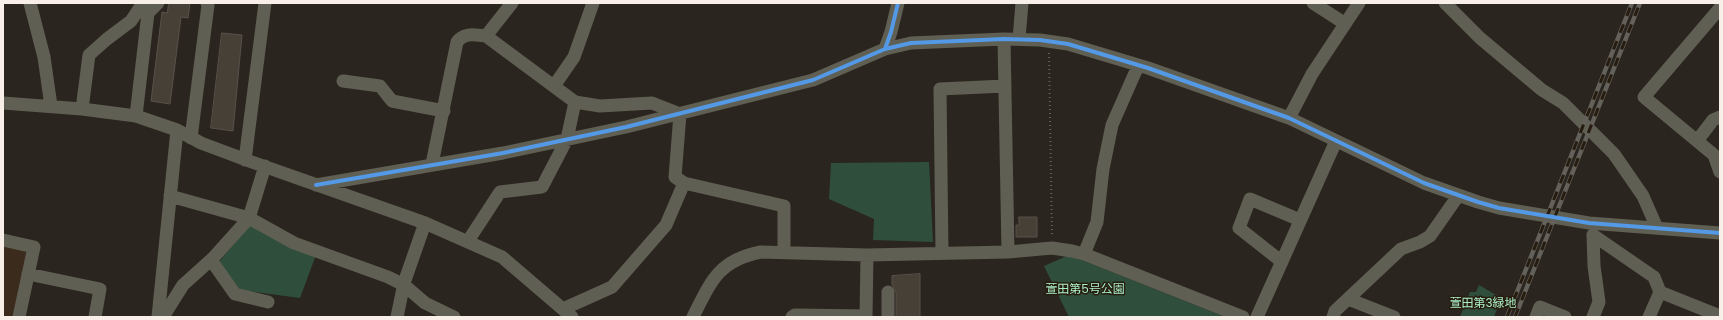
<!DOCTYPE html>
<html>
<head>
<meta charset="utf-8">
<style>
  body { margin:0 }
  #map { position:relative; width:1723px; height:320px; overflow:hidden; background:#2b251f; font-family:Poppins,sans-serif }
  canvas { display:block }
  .frame { position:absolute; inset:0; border:4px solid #f8f0e8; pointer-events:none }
</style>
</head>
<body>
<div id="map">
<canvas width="1723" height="320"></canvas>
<div class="frame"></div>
</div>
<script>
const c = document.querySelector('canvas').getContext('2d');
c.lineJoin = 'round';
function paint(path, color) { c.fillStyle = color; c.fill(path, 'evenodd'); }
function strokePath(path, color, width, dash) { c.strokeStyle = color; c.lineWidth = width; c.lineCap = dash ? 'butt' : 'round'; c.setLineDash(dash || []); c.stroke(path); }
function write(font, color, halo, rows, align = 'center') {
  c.font = font + ' Poppins,"Noto Sans JP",sans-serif'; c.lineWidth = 3; c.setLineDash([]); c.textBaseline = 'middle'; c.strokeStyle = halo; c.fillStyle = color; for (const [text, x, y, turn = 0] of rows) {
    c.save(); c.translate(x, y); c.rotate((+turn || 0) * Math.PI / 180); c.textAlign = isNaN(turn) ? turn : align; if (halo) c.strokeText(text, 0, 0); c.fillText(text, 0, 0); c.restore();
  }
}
paint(new Path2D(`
  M3,245L24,249L27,255L13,317H3Z`), '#3b2b1c');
paint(new Path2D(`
  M929,162L933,242L873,240L874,219L829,199L831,163Z
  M250,224L316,255L300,298L240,290L219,262Z
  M1069,255L1225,317H1069L1044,266Z
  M1479,285L1501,298L1494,317H1460L1470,292H1476Z`), '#2f4f3c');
const building = new Path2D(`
  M169,3H190L188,18L181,17L170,104L151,101L162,12L167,13Z
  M222,33L242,35L233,131L211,128Z
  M1019,217H1037V237H1016V225H1019Z
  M920,274V317H896V292L892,285V276Z`);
paint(building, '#474037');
strokePath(building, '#56514a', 1);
strokePath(new Path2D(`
  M1049,53L1052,237`), '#64615a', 2, [1, 3]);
strokePath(new Path2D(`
  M30,3L44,57L51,106
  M1313,3L1344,23
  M1445,3L1480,38L1542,90L1563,103L1614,154L1643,196L1657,228
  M1720,8L1644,97L1714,155L1720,172
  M486,36L575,102L600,106L652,103L680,114
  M1004,39L1008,252
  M1019,39L1022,3
  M885,49L911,43L1004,39L1040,40L1068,44L1148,68L1289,118L1424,183L1478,202L1499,208L1589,223L1720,233
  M343,81L380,86L392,101L444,111
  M554,86L574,57L593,3
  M3,103L82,109L136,116L177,130L201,143L249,161L425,223L502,257L572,317
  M82,109L89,55L107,39L131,21L143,3
  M680,114L675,177L684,183L784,206V252
  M136,116L148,13L158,3
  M1289,118L1312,74L1359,3
  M191,138L208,5L207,3
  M1697,141L1713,120L1720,117
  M245,160L265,3
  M432,164L457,42C464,32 475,35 486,36L512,3
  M316,185L503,153L626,127L813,80L885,49L891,32L898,3
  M170,196L249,218L265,166
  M1593,235L1654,277L1660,292L1720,316
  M3,240L34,247L19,317
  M468,241L500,192L542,187L567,139L575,102
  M942,253L940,89L1005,86
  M1084,254L1097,222L1103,169L1112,125L1138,66
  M211,260L235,294L268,302
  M1282,262L1239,228L1250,199L1300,220
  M28,274L100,289L95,317
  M1348,299L1394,317
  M563,309L612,287L666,225L684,183
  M158,317L177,130
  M163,317L183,285L213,258L249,218L294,243L388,277L404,285L425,303L454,317
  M397,317L404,283L425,223
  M693,317C711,281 719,260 761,252L867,255L1008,252L1052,248L1072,251L1084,254L1243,317
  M792,317L795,315L866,316
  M866,317L867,255
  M888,317V292
  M1257,317L1336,141
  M1333,317L1335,311L1401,249L1420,242L1430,236L1458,196
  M1536,317L1540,307L1565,317
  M1593,317L1599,302L1594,266L1593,235
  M1649,317L1660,292`), '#605f53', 13);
const rail = new Path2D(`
  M1507,317L1632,3
  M1515,317L1640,3`);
strokePath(rail, '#636159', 4.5);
strokePath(rail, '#271c10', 3, [9]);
strokePath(new Path2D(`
  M885,49L911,43L1004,39L1040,40L1068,44L1148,68L1289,118L1424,183L1478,202L1499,208L1589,223L1720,233
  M316,185L503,153L626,127L813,80L885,49L891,32L898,3`), '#5399e6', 4);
write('12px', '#a9eec6', '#271c10', [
  ["萱田第5号公園",1085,290],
  ["萱田第3緑地",1483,304]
]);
</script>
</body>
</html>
